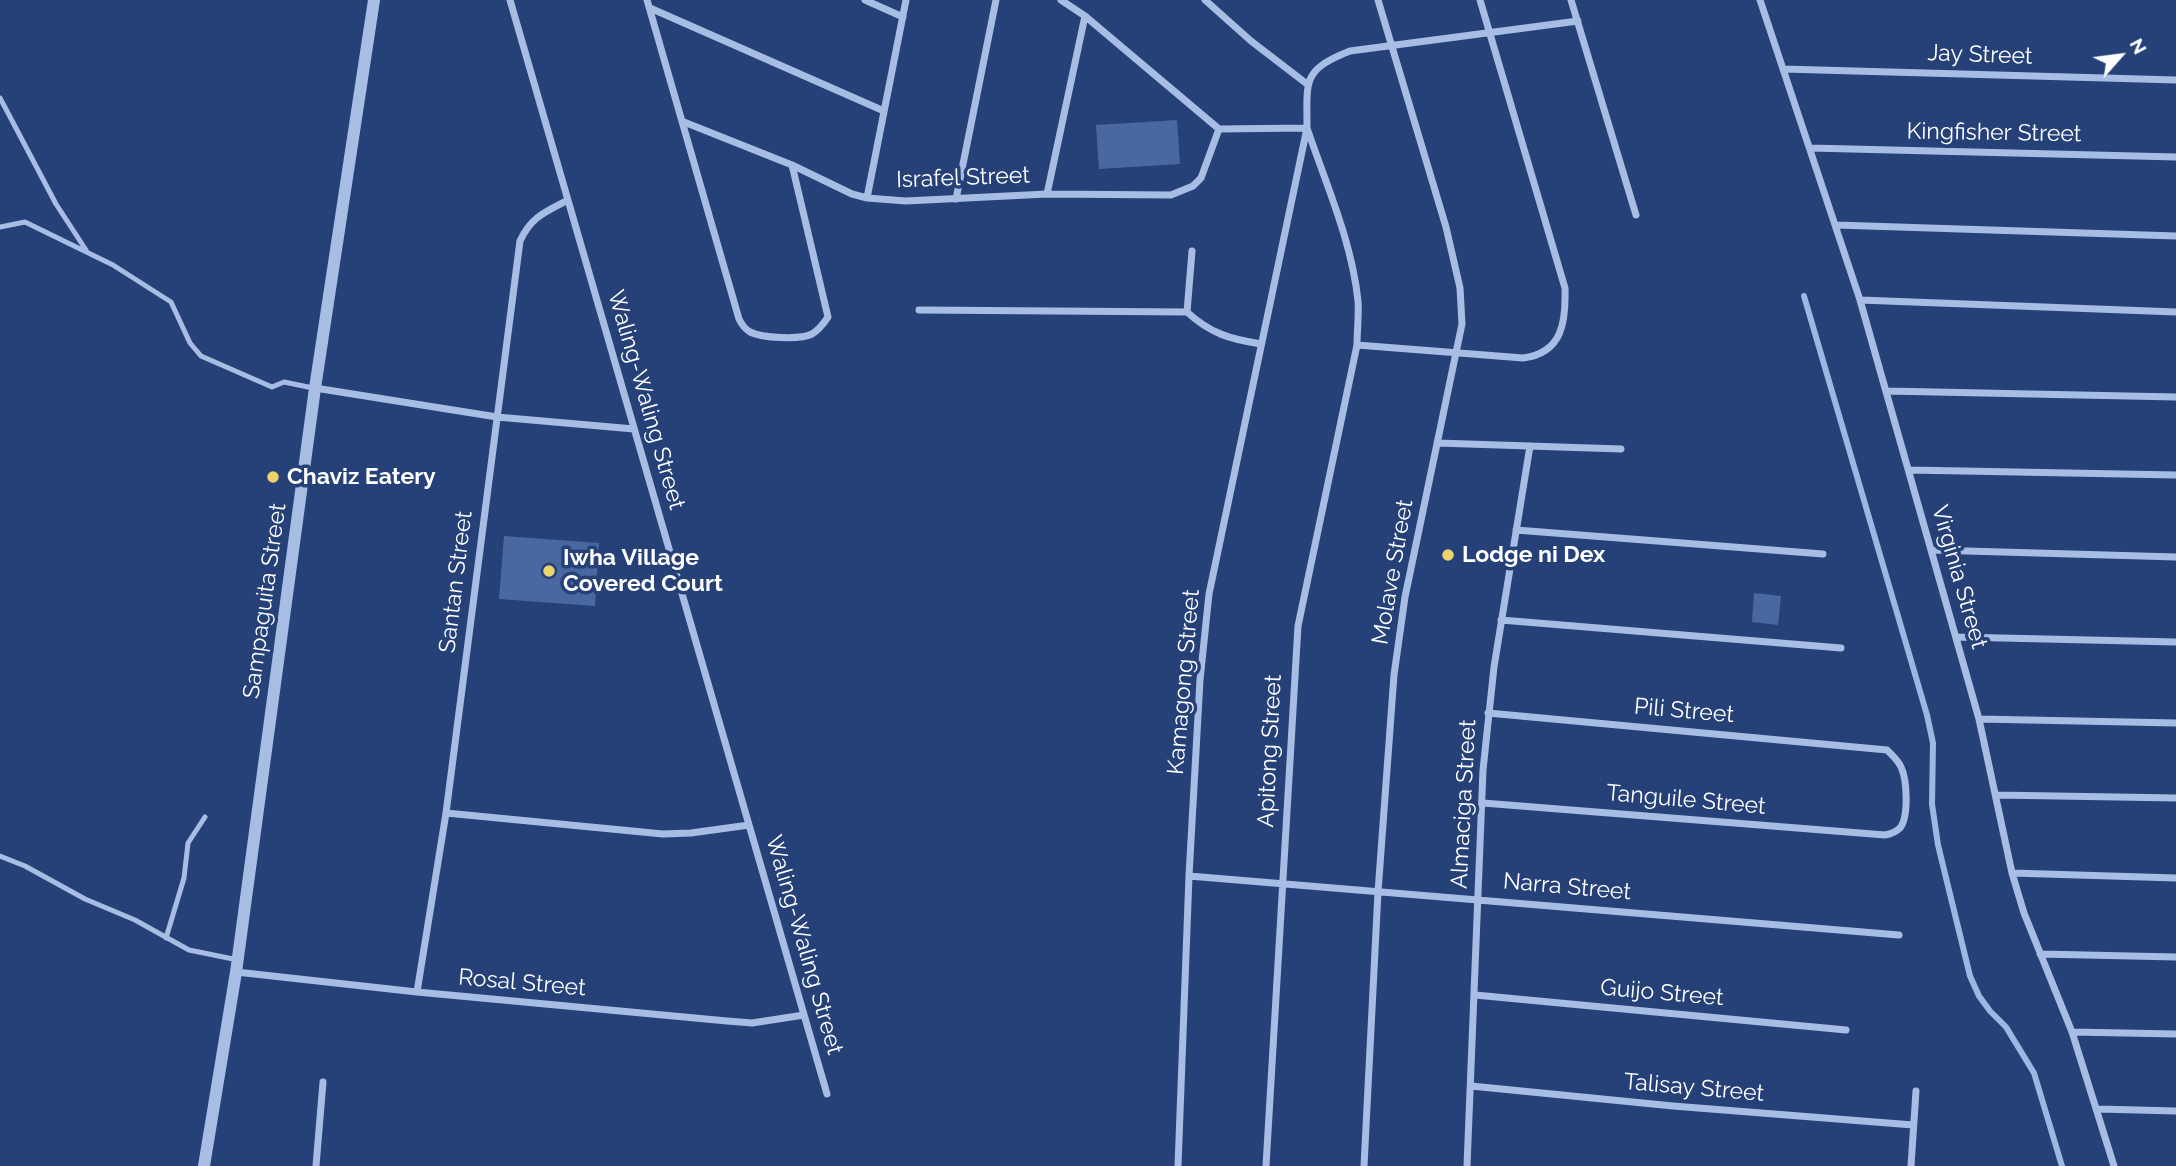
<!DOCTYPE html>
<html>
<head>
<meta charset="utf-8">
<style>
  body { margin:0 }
  #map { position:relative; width:2176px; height:1166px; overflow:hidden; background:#264178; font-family:Raleway,sans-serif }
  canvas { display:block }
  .north { position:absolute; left:2085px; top:21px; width:70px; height:70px; -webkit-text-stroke:5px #264178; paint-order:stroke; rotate:62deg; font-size:19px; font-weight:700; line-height:28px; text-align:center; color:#fff }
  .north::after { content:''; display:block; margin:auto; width:24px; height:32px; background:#fff; clip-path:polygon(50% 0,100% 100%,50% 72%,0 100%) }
</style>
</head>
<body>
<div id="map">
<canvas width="2176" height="1166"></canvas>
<div class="north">N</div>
</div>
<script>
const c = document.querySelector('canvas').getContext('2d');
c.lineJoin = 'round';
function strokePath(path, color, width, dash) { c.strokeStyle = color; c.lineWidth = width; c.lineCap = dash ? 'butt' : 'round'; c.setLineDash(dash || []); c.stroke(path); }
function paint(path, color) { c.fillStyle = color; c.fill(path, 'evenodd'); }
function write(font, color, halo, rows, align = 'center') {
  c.font = font + ' Raleway,sans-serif'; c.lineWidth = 7; c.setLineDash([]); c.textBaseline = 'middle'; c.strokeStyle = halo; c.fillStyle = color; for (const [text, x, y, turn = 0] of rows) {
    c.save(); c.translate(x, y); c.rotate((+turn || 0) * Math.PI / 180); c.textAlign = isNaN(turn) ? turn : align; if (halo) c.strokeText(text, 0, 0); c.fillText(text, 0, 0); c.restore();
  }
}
strokePath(new Path2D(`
  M1804,296L1927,715L1933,743L1932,804L1938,845L1970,976L1979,996L1990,1011L2006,1027L2034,1073L2062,1166`), '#9db6e4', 6);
paint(new Path2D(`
  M1177,120L1180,164L1099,169L1096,125Z
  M504,536L599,543L595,606L499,599Z
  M1754,593L1781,596L1778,625L1752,622Z`), '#4a68a0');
strokePath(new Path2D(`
  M0,98L56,204L86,250
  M0,227L25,222L113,265L171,302L190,343L201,356L272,387L284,382L313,388
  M0,856L25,866L85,899L135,920L189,950L238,960
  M166,938L184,878L188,843L205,817`), '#a8bde3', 5);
strokePath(new Path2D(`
  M510,0L827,1094
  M647,0L739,319C742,325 745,329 750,332C762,338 800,340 812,334C819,330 824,323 828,317L792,165
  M865,0L903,17
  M1061,0L1085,16L1219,129L1307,128
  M1205,0L1251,41L1307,84
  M1571,0L1636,215
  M1760,0L1860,300L1979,719L2012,873L2024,913L2072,1032L2114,1166
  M650,8L884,111
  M1783,69L2176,80
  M684,122L792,165L852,194L867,198L906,201L1047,194L1171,195L1193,186L1201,178L1219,129
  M1810,148L2176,157
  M1047,194L1085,16
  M867,198L906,0
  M956,199L996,0
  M1836,225L2176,236
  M1860,300L2176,312
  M919,310L1187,312C1211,334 1230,339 1261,344
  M1187,312L1192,251
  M1357,345L1523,358C1563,353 1566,321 1565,288L1480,0
  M315,388L497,417L634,429
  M1886,391L2176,397
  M1437,443L1621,449
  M1909,470L2176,475
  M1516,530L1823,554
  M1932,550L2176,557
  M1501,620L1841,648
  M1957,637L2176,642
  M1979,719L2176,723
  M1996,795L2176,798
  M1483,803L1885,835C1890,834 1896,832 1900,828C1909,817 1907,779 1901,767C1898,760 1892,755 1887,750L1488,713
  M446,813L663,834L691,833L749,825
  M2012,873L2176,878
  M1189,876L1899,935
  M2040,954L2176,957
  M236,972L417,992L727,1021L752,1023L804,1015
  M417,992L446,813L520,241C531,217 545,212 568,200
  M1475,995L1846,1030
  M2072,1032L2176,1034
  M1471,1086L1673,1106L1913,1125
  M2098,1109L2176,1111
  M316,1166L323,1082
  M1178,1166L1189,876L1200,680L1209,594L1307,128C1307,80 1302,70 1350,51L1578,21
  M1266,1166L1298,626L1357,345C1357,331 1359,316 1358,301C1352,242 1326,184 1307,128
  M1364,1166L1378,892L1394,675L1405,597L1462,324L1460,288L1446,227L1378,0
  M1467,1166L1483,770L1494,667L1530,446
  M1911,1166L1916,1091`), '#a8bde3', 7);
strokePath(new Path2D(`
  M204,1166L236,972L315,388L374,0`), '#a8bde3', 12);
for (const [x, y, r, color] of [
  [273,477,7,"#ecd46d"],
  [1448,555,7,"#ecd46d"],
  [549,571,7,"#ecd46d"]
]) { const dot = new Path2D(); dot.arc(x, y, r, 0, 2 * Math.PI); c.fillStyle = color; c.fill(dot); strokePath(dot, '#264178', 2.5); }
write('23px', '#fff', '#264178', [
  ["Jay Street",1980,55,2],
  ["Kingfisher Street",1994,133,1],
  ["Israfel Street",963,178,-2],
  ["Waling-Waling Street",646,400,74],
  ["Molave Street",1393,572,-80],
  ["Virginia Street",1959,577,74],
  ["Santan Street",456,582,-83],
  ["Sampaguita Street",265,601,-82],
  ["Kamagong Street",1184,682,-85],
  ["Pili Street",1684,711,5],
  ["Apitong Street",1270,751,-87],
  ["Tanguile Street",1686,800,5],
  ["Almaciga Street",1464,804,-87],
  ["Narra Street",1567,887,5],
  ["Waling-Waling Street",804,945,74],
  ["Rosal Street",522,983,5],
  ["Guijo Street",1662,993,5],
  ["Talisay Street",1694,1088,5]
]);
write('bold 23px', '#fff', '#264178', [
  ["Chaviz Eatery",287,477],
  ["Lodge ni Dex",1462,555],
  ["Iwha Village",563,558],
  ["Covered Court",563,584]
], 'left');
</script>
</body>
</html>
